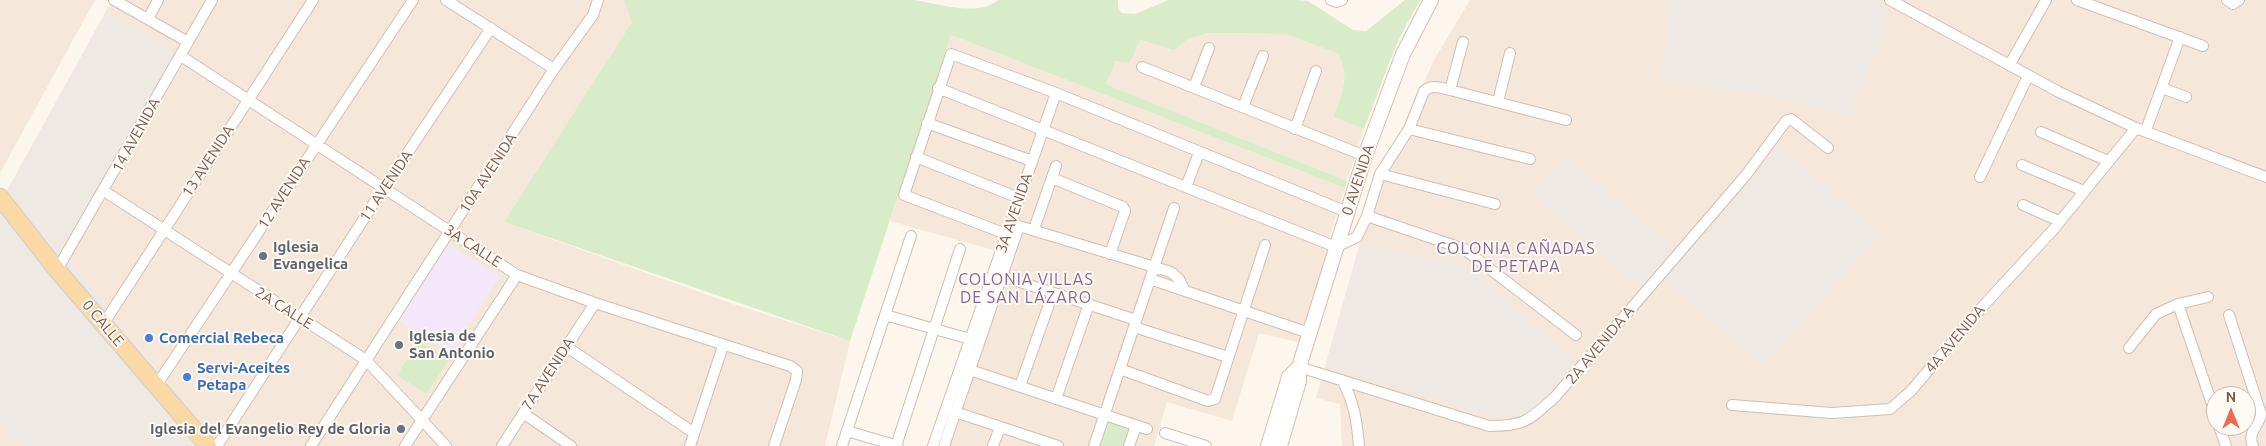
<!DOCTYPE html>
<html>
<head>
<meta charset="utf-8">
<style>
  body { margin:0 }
  #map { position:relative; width:2266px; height:446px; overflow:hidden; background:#fdf6ec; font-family:Ubuntu,sans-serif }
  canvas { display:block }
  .north { position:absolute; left:2206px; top:386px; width:50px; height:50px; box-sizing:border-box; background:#fffaf3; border:1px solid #cabbb1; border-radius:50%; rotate:0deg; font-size:14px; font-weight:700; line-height:20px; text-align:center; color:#7a5c4d }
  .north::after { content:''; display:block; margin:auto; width:18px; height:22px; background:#e76f51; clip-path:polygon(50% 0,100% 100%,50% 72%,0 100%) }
</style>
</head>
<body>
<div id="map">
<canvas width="2266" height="446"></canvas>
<div class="north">N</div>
</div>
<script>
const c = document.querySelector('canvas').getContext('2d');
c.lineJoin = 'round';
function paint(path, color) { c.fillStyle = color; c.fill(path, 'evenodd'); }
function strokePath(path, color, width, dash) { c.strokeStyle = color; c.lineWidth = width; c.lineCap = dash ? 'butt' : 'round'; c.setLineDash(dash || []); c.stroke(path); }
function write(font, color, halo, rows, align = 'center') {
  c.font = font + ' Ubuntu,sans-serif'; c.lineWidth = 4; c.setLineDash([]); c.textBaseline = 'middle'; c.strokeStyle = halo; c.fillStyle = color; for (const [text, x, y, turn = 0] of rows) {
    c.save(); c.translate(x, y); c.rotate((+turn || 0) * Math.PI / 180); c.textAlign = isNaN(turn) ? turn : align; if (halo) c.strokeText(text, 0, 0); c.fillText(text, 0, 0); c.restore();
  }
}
paint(new Path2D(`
  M0,0H95L0,173Z
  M112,0H624L633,22L504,222L733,304L850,341L825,446H217L62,251L181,55L105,13Z
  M1470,0H2266V446H1342L1340,404L1316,398L1375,190L1434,60ZM2216,396H2246V426H2216Z
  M1208,33L1285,34L1339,54L1345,68L1343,89L1333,117L1364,129L1347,181L1104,84L1116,61L1130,63L1140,40L1174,50L1188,39Z
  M951,35L1345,188L1327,244L1336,247L1306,344L1259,333L1232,421L1167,402L1154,446H933L1000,252L890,221Z
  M0,421L21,446H0Z`), '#f5e8da');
paint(new Path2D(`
  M1671,0H1872L1891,12L1849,118L1798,101L1660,79Z
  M105,13L181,54L62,251L217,446H21L0,421V203Z
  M1780,146L1880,233L1763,366L1663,279L1648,294L1531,193L1567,157L1683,256Z
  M1360,243L1475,269L1574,362L1538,406L1517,418L1479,412L1325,367Z`), '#efe9e4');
paint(new Path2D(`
  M447,243L500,276L451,354L398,321Z`), '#f3e8fa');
paint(new Path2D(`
  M624,0H915C937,4 980,17 998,0H1118V6L1121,13L1135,14L1169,0H1297L1308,1L1353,30L1366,31L1405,0H1421C1395,38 1381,87 1364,129L1333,117C1342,93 1350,78 1339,54L1285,34L1208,33L1188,39L1174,50L1140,40L1130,63L1116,61L1105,84L1347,181L1345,188L951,35L850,341L504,222L632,22Z
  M420,341L449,360L426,394L397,375Z
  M1108,421L1131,428L1125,446H1099Z`), '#d8ecc9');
const minor = new Path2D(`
  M114,0L188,42
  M446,0L554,69
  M1331,0L1337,2L1342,0
  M1890,0L2059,92L2136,128L2266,177
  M2077,0L2203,46
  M2227,0L2233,4L2239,0
  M148,19L158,0
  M181,56L517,275L595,303L790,366L797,371L796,380L774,446
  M2010,64L2046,0
  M1142,67L1365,156
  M1194,87L1209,48
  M938,88L1336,247L1357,237L1367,216L1380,174L1409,129L1424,91C1432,84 1441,88 1450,90L1566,120
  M2162,88L2186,97
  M1450,90L1463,42
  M1498,102L1510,53
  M1243,107L1263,56
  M927,123L1032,161
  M1295,129L1316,71
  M1409,129L1530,159
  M2146,130L2180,37
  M2041,132L2108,161
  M916,157L1019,198
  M2022,165L2084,191
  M1380,174L1495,204
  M1980,177L2028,76
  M1052,178L1123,207L1125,211L1110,254
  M1186,187L1199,153
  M104,191L366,360L446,446
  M2023,205L2059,221
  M1367,216L1464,249L1576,335
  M1034,229L1056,166
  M1006,234L904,195L951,54L1056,93L1347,212
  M57,270L212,0
  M1002,276L1136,320
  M1150,279L1309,333
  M2178,304L2216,416
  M885,315L970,339
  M2229,315L2261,414C2259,427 2247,431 2253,446
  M104,323L313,0
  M1134,327L1228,357
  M567,347L694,433
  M2129,348L2156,314L2178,304L2208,297
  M1299,367L1489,426C1526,426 1529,420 1555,397L1746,175L1786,121L1791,119L1828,148
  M1120,369L1208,401L1215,399L1265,245
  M970,370L1147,429
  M1342,380C1354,402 1357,421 1359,446
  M156,386L413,0
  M1020,386L1053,293
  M1056,399L1089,304
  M1732,405L1832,413L1890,409L1911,391L1984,305L2053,230L2136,128
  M955,412L1058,446
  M523,413L571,446
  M2219,426L2226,446
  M847,431L898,446
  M1165,433L1206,446
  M217,446L374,203L491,28
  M311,446L554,69L593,15L598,0
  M405,446L517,275
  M502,446L595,303
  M690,446L723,346
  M842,446L911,236
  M896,446L960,249
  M933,446L1056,93
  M944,446L1019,226L1171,272L1179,279L1185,291
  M993,446L1000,427
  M1094,446L1174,208
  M1129,446L1136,426`);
const secondary = new Path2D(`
  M1268,446L1289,377L1299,367
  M1280,446L1299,381V367L1365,156L1403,54L1431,0`);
const primary = new Path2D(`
  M0,197L57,270L208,446`);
strokePath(minor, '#d1beb0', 12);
strokePath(secondary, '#d6c0b0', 16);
strokePath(primary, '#dad1cd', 19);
strokePath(minor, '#fff', 10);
strokePath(secondary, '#fff', 14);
strokePath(primary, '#fbd9a5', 16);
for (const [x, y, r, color] of [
  [263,256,5,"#6b7280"],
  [149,338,5,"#3f7fe0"],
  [399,345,5,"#6b7280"],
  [187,377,5,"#3f7fe0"],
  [401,429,5,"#6b7280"]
]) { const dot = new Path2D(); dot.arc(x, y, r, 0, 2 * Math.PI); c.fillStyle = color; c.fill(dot); strokePath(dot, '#fffaf3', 2); }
write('15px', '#7a5c4d', '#fffaf3', [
  ["14 AVENIDA",136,135,-61],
  ["13 AVENIDA",208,161,-57],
  ["10A AVENIDA",488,173,-57],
  ["0 AVENIDA",1358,180,-72],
  ["11 AVENIDA",386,186,-56],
  ["12 AVENIDA",284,193,-57],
  ["3A AVENIDA",1014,213,-71],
  ["3A CALLE",473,246,33],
  ["2A CALLE",284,308,32],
  ["0 CALLE",103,323,50],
  ["4A AVENIDA",1955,339,-50],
  ["2A AVENIDA A",1600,345,-50],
  ["7A AVENIDA",548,374,-57]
]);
write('bold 15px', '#5b616d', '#fffaf3', [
  ["Iglesia",273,247],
  ["Evangelica",273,264],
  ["Iglesia de",409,336],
  ["San Antonio",409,353],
  ["Iglesia del Evangelio Rey de Gloria",391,429,"right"]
], 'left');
write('bold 15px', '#366cbe', '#fffaf3', [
  ["Comercial Rebeca",159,338],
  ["Servi-Aceites",197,368],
  ["Petapa",197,385]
], 'left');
c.letterSpacing = '1px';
write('16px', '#846695', '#fffaf3', [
  ["COLONIA CAÑADAS",1516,249],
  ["DE PETAPA",1516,267],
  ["COLONIA VILLAS",1026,280],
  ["DE SAN LÁZARO",1026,298]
]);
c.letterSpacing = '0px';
</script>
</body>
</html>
